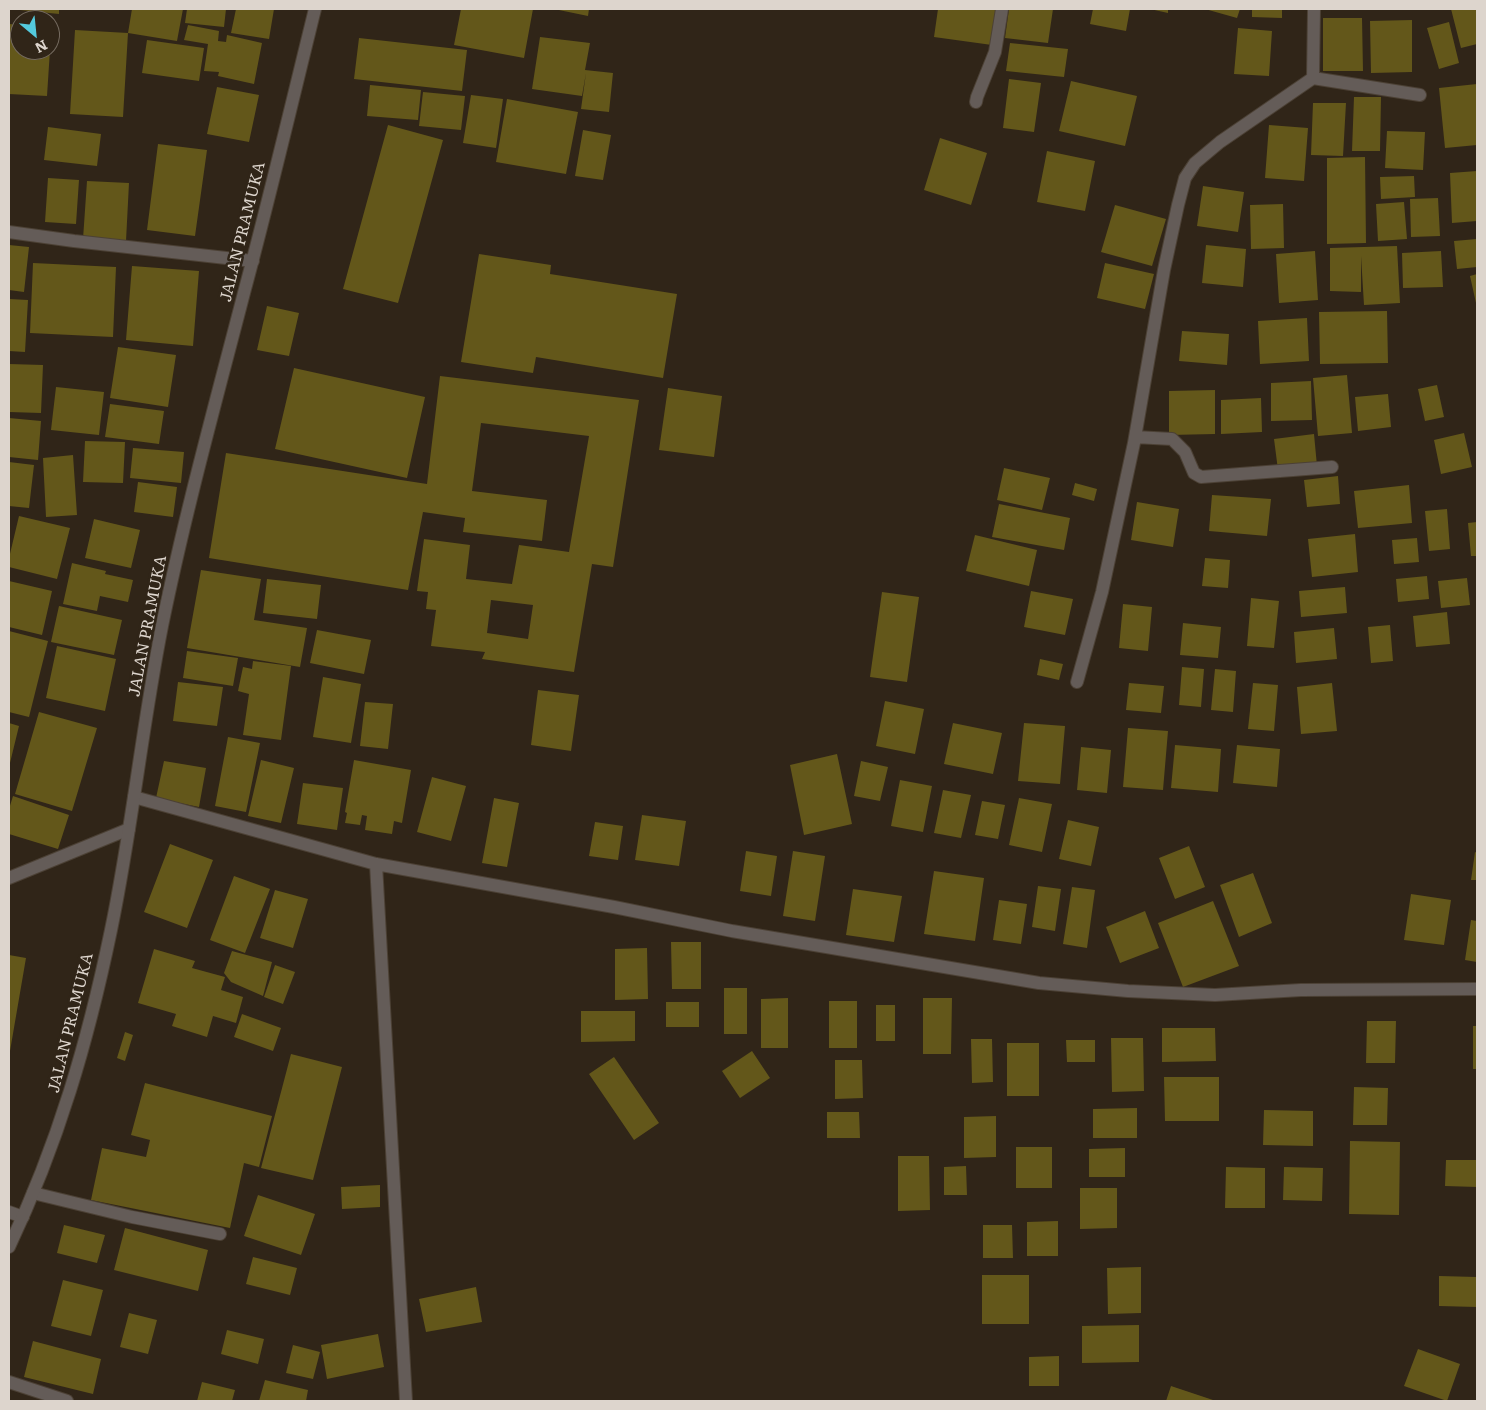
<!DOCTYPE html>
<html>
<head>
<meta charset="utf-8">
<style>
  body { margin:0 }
  #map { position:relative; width:1486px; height:1410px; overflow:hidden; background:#302518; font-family:Literata,serif }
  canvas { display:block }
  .frame { position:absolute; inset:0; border:10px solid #ddd5cd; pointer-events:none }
  .north { position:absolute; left:10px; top:10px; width:50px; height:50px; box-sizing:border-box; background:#302518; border:1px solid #756b60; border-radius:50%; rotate:152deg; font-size:14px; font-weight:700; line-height:20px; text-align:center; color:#ddd5cd }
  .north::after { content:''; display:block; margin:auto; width:18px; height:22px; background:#54cadd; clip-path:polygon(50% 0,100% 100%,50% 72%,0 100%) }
</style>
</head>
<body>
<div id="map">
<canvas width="1486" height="1410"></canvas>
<div class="frame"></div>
<div class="north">N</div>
</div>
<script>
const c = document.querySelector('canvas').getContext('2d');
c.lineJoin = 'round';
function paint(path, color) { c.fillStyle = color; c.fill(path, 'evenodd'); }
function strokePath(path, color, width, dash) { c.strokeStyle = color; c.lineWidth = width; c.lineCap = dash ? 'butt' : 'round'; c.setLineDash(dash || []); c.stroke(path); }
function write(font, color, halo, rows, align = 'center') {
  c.font = font + ' Literata,serif'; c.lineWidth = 5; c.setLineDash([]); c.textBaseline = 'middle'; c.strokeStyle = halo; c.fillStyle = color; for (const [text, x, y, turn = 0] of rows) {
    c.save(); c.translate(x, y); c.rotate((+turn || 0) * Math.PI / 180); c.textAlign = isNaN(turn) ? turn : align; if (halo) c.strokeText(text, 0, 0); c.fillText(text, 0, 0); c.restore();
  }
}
paint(new Path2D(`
  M20,9H59V14L20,10Z
  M132,9H183L177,41L128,33L123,117L70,114L75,30L128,33Z
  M187,9H226L224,27L185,23Z
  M236,9H274L269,39L231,33Z
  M461,9H533L524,58L454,45Z
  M554,9H589L588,16Z
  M938,9H997L992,45L934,37Z
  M1009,9H1053L1048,43L1005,38Z
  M1093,9H1130L1126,31L1090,24Z
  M1150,9H1168V13Z
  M1205,9H1240L1237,18Z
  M1252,9H1282V18L1252,17Z
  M1451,9H1477V44L1461,48Z
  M1323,18H1362L1363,71H1323Z
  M1412,20V72L1371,73L1370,21Z
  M1449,22L1459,63L1439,69L1427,28Z
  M9,24L20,25V50H50L47,96L9,94Z
  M188,25L219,31L218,41L226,42L227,35L262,43L254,84L218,76L219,72L204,71L208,44L184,40Z
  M1238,28L1272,31L1269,76L1234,74Z
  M540,37L590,43L585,70L613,73L609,112L581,109L586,73L582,96L532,89Z
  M359,38L467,50L462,91L354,79Z
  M147,40L204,48L199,81L142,73Z
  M1010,43L1068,49L1064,77L1006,71Z
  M1009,79L1041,83L1034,132L1003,128Z
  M1071,81L1137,96L1125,146L1059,131Z
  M1477,84V145L1445,148L1439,88Z
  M370,85L421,90L418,120L367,116Z
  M217,87L259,95L249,142L207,134Z
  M423,92L465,96L461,130L419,126Z
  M471,95L503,99L496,148L463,143Z
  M1354,97H1381L1380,151H1352Z
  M507,99L578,112L566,174L496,162Z
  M1313,103H1346L1343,156L1311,155Z
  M388,125L443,140L398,303L343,289Z
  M1269,125L1308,128L1304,181L1265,178Z
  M48,127L101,134L97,166L44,160Z
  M583,130L611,135L603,180L575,176Z
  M1387,131L1425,132L1423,170L1385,168Z
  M940,138L987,153L971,205L924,190Z
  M158,144L207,150L195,236L147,230Z
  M1047,151L1095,161L1085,211L1037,202Z
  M1365,157L1366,243L1327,244V158Z
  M1477,171V221L1452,223L1450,173Z
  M1414,176L1415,197L1381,199L1380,177Z
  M48,178L79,180L76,224L45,222Z
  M87,181L129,183L126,241L83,239Z
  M1203,186L1244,192L1238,232L1197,226Z
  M1438,198L1440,236L1411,237L1410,199Z
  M1404,202L1407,239L1378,241L1376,204Z
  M1283,204L1284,248L1251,249L1250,205Z
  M1115,205L1166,219L1152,266L1101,252Z
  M1477,239V267L1457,269L1454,241Z
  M9,245L29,247L24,292L9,290Z
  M1206,245L1246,249L1243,287L1202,283Z
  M1397,246L1400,303L1364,305L1361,256V292L1330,291V248Z
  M1315,251L1318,300L1279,303L1276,254Z
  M1441,251L1443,287L1403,288L1402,253Z
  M479,254L551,265L550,274L677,294L663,378L536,357L533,373L461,362Z
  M33,263L116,267L113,337L30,333Z
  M1105,263L1154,274L1145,309L1097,298Z
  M132,266L199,271L193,346L126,340Z
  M1477,274V303H1476L1470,276Z
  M9,299L28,300L25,352L9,351Z
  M267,306L299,313L289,356L257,350Z
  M1387,311L1388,363L1320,364L1319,312Z
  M1307,318L1309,361L1260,364L1258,321Z
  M1182,331L1229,334L1227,365L1179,361Z
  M118,347L176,355L168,407L110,398Z
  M9,364L43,365L41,413L9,412Z
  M294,368L425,397L407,478L275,449Z
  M1347,375L1352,433L1318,436L1313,378Z
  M440,376L639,400L613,567L592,564L574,672L482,659L485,652L431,646L436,610L426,609L428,592L417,591L424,539L470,545L466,579L512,584L519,545L569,552L589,436L481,423L472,491L547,500L542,541L463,532L465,518L423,512L408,590L209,558L226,453L427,484ZM491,600L533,605L528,639L487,633Z
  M1311,381L1312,420L1271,421V383Z
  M1437,385L1444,417L1425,421L1418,389Z
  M56,387L104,392L99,435L51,430Z
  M668,388L722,396L714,457L659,450Z
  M1215,390V434L1169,435V391Z
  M1388,394L1391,427L1358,431L1355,397Z
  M1261,398L1262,432L1221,434V400Z
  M110,404L164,411L159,444L105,437Z
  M9,418L41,421L38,460L9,457Z
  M1464,433L1472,467L1441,474L1434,440Z
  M1314,434L1317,466L1278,470L1274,439Z
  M85,441L125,442L123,483L83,482Z
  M133,448L184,452L181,483L130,478Z
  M73,455L77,515L46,517L43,458Z
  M9,462L34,465L29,508L9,506Z
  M1004,468L1050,478L1042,510L997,500Z
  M1338,476L1340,504L1307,507L1304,480Z
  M138,482L177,487L173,517L134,512Z
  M1075,483L1097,489L1094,501L1072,495Z
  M1409,485L1412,523L1358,528L1354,491Z
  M1212,495L1271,499L1267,536L1209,531Z
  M1137,502L1179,509L1173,547L1131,540Z
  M999,504L1070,518L1064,550L992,537Z
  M1447,509L1450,549L1429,551L1425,511Z
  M19,516L70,528L57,579L9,567V558Z
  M94,519L140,530L131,568L85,558Z
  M1477,522V556H1471L1468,523Z
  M1355,534L1358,572L1312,577L1308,539Z
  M975,535L1037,550L1029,586L966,571Z
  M1417,538L1419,562L1394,564L1392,540Z
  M1205,558L1230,560L1228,588L1202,586Z
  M72,563L106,571L105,574L133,580L128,602L100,596L97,611L63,604Z
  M201,570L261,579L254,620L307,628L300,667L187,648Z
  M1427,576L1429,599L1398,602L1396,579Z
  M1467,578L1470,605L1441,608L1438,581Z
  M267,579L321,585L317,619L263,613Z
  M9,581L52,591L42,635L9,627Z
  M1345,587L1347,613L1301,617L1299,591Z
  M1031,591L1073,599L1065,635L1024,627Z
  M882,592L919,597L907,682L870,677Z
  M1251,598L1279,601L1274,648L1247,646Z
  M1123,604L1152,607L1148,651L1119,648Z
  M59,606L122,620L114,655L51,642Z
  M1447,612L1450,644L1416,647L1413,616Z
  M1183,623L1221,627L1218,658L1180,655Z
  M1390,625L1393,661L1371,663L1368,627Z
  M1334,628L1337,659L1296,663L1294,632Z
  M317,630L371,640L364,674L310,663Z
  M9,631L48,641L29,717L9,712Z
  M57,646L116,659L105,711L46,698Z
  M187,651L238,658L233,686L183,678Z
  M1040,659L1063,664L1059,680L1037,675Z
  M253,661L291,666L281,740L243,735L249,694L238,691L243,667L252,669Z
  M1182,667L1204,669L1201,707L1179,705Z
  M1215,669L1236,671L1233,712L1211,710Z
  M323,677L361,684L351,743L313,737Z
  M178,682L223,687L217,726L173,721Z
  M1129,683L1164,686L1161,713L1126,710Z
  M1253,683L1278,685L1274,731L1248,729Z
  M1332,683L1337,731L1301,734L1297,687Z
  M538,690L579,695L571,751L531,745Z
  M885,701L924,709L915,754L876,746Z
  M365,702L393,704L388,749L360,746Z
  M39,712L97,728L72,811L15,794Z
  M9,723L19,726L9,767Z
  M953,723L1002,733L993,774L944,764Z
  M1024,723L1065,726L1060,784L1018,781Z
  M1128,728L1168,731L1163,790L1123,787Z
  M228,737L260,743L246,812L215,806Z
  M1175,745L1221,749L1218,792L1171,788Z
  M1237,745L1280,749L1277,787L1233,783Z
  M1081,747L1111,750L1107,793L1077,790Z
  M837,754L852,824L804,835L790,765Z
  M261,760L294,768L281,823L248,816Z
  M354,760L411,770L402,823L394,821L392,834L365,830L367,816L362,815L360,825L345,823L347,813L345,812Z
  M164,761L206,768L199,807L156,798Z
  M861,761L888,767L880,801L854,796Z
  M432,777L466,786L451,841L417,832Z
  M900,780L932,786L923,832L891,826Z
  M303,783L343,788L337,830L297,824Z
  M943,790L971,795L961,838L934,833Z
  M13,796L69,815L58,849L9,834V809Z
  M494,798L519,803L507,867L482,863Z
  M1019,798L1052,804L1042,852L1009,845Z
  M982,801L1005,805L998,839L975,835Z
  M642,815L686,821L679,866L635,860Z
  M1068,820L1099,827L1091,866L1059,859Z
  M595,822L623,826L618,860L589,856Z
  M170,844L213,860L187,928L144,912Z
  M1189,846L1205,887L1175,899L1159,858Z
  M746,851L777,856L771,896L740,891Z
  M793,851L825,856L815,921L783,916Z
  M1475,852L1477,853V880H1471Z
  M934,871L984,878L975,941L924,934Z
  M1253,873L1272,923L1239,937L1220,885Z
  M234,876L270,889L245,953L210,940Z
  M1038,886L1061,889L1055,931L1032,927Z
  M1072,887L1095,890L1087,948L1063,944Z
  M853,889L902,896L894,942L846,935Z
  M275,890L308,899L293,948L260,938Z
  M1411,894L1451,900L1444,945L1404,940Z
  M999,900L1027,904L1021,944L993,940Z
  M1213,901L1239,966L1183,987L1158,923Z
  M1145,911L1159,948L1120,963L1106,927Z
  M1471,920L1477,921V962L1465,960Z
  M671,942H701V989H672Z
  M647,948L648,999L615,1000V949Z
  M154,949L195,961L192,968L225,977L221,990L243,997L236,1023L213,1016L207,1037L172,1026L176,1014L138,1003Z
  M232,951L272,962L263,996L231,982L224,973Z
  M9,955L26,958L10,1051H9Z
  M275,965L295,972L283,1004L264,997Z
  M724,988H747V1034H724Z
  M788,998V1048H761V999Z
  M923,998H952L951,1054H923Z
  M829,1001H857V1048H829Z
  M666,1002H699V1027H666Z
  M876,1005H895V1041H876Z
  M581,1011H635V1041L581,1042Z
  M242,1014L281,1028L273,1051L234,1037Z
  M1367,1021H1396L1395,1063H1366Z
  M1473,1026H1477V1069H1473Z
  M1162,1028H1215L1216,1061L1162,1062Z
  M125,1032L133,1035L125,1061L117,1058Z
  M1111,1038H1143L1144,1091L1112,1092Z
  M971,1039H992L993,1082L972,1083Z
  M1066,1040H1095V1062H1067Z
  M1007,1043H1039V1096H1007Z
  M752,1051L770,1078L740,1098L722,1071Z
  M291,1054L342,1067L313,1180L261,1168Z
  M614,1057L659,1123L634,1140L589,1074Z
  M835,1060H862L863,1098L835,1099Z
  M1164,1077H1219V1121H1165Z
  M145,1083L272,1116L259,1167L244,1163L230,1228L91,1200L102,1148L146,1157L150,1140L131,1135Z
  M1354,1087L1388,1088L1387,1125H1353Z
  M1137,1108V1138H1093V1109Z
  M1264,1110L1313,1111V1146L1263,1145Z
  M827,1112H859L860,1138H827Z
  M996,1116V1157L964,1158V1117Z
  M1350,1141L1400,1142L1399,1215L1349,1214Z
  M1016,1147H1052V1188H1016Z
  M1125,1148V1177H1089V1149Z
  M898,1156H929L930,1210L898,1211Z
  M1446,1160H1477V1187L1445,1186Z
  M966,1166L967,1195H944V1167Z
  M1226,1167L1265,1168V1208H1225Z
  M1284,1167L1323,1168L1322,1201L1283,1200Z
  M380,1185V1207L342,1209L341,1187Z
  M1080,1188H1117V1228L1080,1229Z
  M258,1195L315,1214L301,1255L244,1236Z
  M1058,1221V1256H1027V1222Z
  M64,1225L105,1235L97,1263L57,1253Z
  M983,1225H1012L1013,1258H983Z
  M125,1228L208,1250L198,1291L114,1270Z
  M253,1257L297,1268L290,1295L246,1284Z
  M1141,1267V1313L1108,1314L1107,1268Z
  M982,1275H1029V1324H982Z
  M1439,1276L1477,1277V1307L1439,1306Z
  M63,1280L103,1290L91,1336L51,1326Z
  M476,1287L482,1322L426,1332L419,1299Z
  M129,1313L157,1320L148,1354L120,1347Z
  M1139,1325V1362L1082,1363V1326Z
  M227,1330L264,1339L258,1364L221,1354Z
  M378,1334L384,1367L327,1379L321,1345Z
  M33,1341L101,1359L93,1394L24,1377Z
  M293,1345L320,1352L313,1379L286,1373Z
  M1418,1349L1460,1364L1447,1401L1404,1386Z
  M1059,1356V1386H1029V1357Z
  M265,1380L308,1390L306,1401H259Z
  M202,1382L235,1390L232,1401H197Z
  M1171,1386L1216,1401H1166Z`), '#63571a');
const minor = new Path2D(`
  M1313,78L1420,95
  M976,102L977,97L995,52L1002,9
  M9,232L74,241L253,261
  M1135,437L1172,439L1185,452L1194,473L1201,477L1332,467
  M1077,682L1102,592L1134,443L1164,270L1178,205L1185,178L1195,163L1220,142L1313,78L1314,9
  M134,797L376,864L614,907L732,931L1039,983L1128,991L1215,995L1301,990L1477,989
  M376,864L406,1401
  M9,878L129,829
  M33,1193L132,1217L220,1234
  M9,1212L23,1217
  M9,1382L67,1401`);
const tertiary = new Path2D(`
  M9,1247C58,1144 88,1041 111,930C132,829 142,727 162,626C185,513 216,401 245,289C270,196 292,102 315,9`);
strokePath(minor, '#4c4135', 14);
strokePath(tertiary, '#4c4135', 14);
strokePath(minor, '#645c58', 12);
strokePath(tertiary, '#645c58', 12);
write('16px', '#ddd5cd', '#302518', [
  ["JALAN PRAMUKA",243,232,-76],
  ["JALAN PRAMUKA",148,626,-79],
  ["JALAN PRAMUKA",71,1023,-76]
]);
</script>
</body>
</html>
